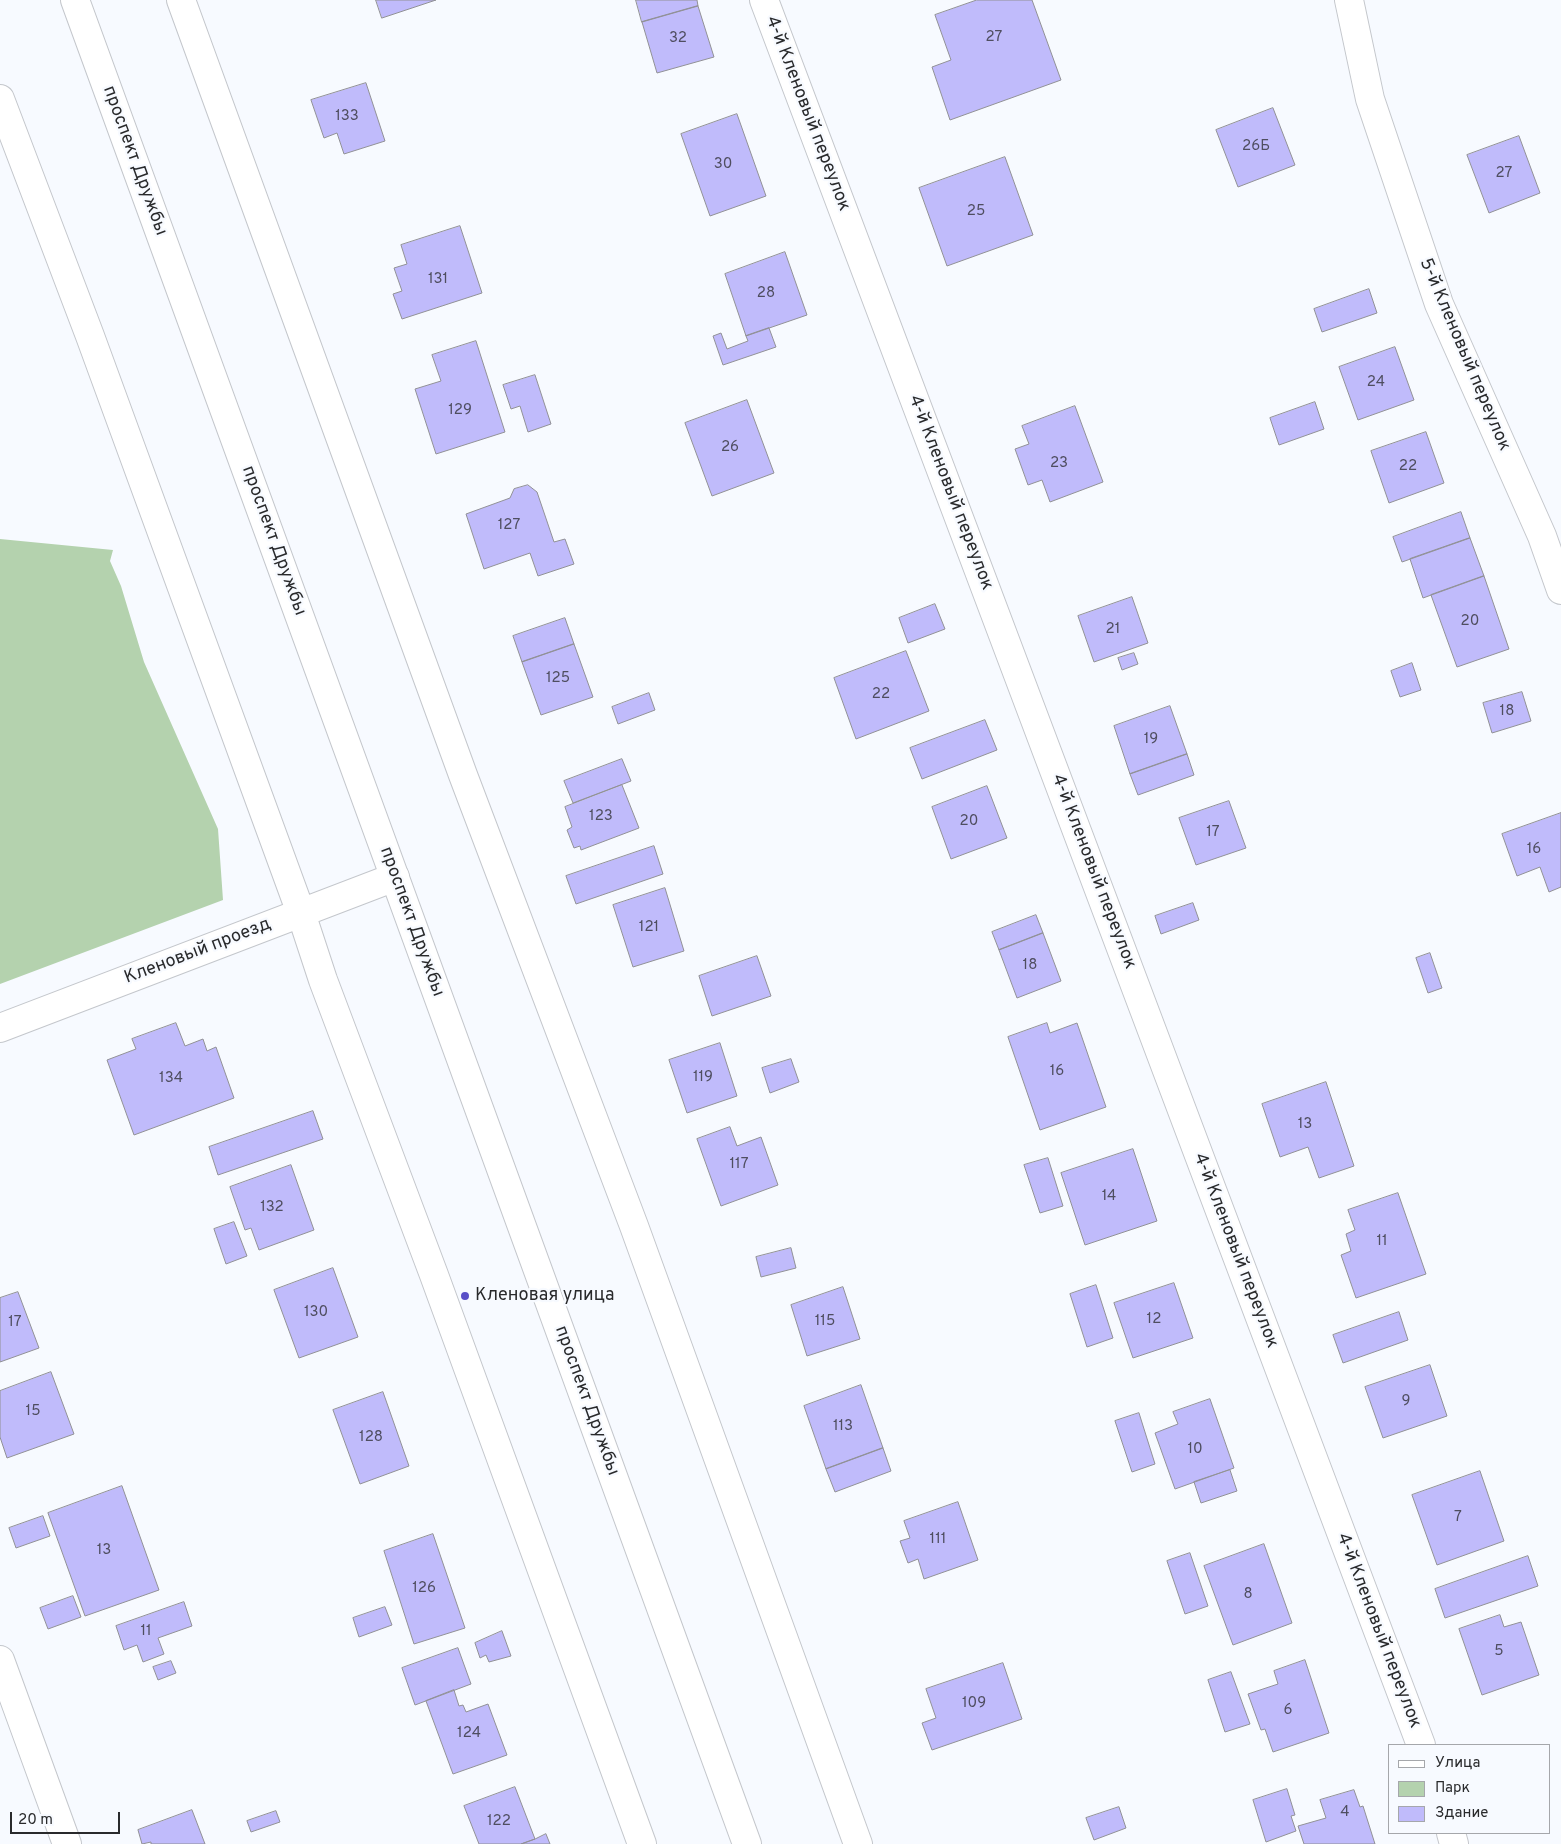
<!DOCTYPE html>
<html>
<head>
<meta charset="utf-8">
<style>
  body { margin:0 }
  #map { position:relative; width:1561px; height:1844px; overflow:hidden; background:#f7faff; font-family:Overpass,sans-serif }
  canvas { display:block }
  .legend { position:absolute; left:1388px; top:1744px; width:162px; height:90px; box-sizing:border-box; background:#f7faff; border:1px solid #a5a7ab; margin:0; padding:6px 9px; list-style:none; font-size:15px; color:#292a2c }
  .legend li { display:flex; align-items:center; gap:10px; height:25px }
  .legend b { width:25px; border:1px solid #a5a7ab }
  .scale { position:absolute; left:10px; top:1812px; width:110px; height:22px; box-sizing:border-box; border:2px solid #292a2c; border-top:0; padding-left:6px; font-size:15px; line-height:18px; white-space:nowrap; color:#292a2c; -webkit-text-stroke:4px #f7faff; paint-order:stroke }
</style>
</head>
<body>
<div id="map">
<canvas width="1561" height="1844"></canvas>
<ul class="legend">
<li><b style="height:6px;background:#fff"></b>Улица</li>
<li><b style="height:14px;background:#b4d2ae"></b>Парк</li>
<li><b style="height:14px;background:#c0bbfb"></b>Здание</li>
</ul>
<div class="scale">20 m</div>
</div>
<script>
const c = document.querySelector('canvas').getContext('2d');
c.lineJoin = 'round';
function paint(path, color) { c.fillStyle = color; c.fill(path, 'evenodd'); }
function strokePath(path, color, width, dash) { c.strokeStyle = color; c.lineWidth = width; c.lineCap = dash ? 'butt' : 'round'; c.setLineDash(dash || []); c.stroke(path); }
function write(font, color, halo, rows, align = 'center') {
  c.font = font + ' Overpass,sans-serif'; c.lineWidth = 4.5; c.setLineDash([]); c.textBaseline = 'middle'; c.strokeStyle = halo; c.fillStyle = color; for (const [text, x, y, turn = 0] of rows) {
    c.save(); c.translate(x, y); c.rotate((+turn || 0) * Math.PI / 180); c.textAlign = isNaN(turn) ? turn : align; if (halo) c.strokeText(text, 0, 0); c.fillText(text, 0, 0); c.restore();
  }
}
paint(new Path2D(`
  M0,539L113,550L110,561L121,586L144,662L218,829L223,900L0,984Z`), '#b4d2ae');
const building = new Path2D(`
  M376,0H436L382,18Z
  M636,0H697L698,6L642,22Z
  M977,0H1032L1061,80L950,120L932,67L951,60L935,15Z
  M698,6L714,57L657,73L642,22Z
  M366,83L385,141L344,154L337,133L324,138L311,100Z
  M1273,108L1295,165L1238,187L1216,130Z
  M737,114L766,196L710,216L681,134Z
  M1519,136L1540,193L1489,213L1467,155Z
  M1005,157L1033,235L947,266L919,188Z
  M460,226L482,293L402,319L393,294L402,291L394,268L407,264L401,245Z
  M785,252L807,315L746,336L725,274Z
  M1369,289L1377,313L1322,332L1314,309Z
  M769,328L776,347L723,365L713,336L721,333L727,349L748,341L746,336Z
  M476,341L505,432L436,454L415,389L441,381L432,355Z
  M1395,347L1414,400L1358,420L1339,367Z
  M535,375L551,424L528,432L520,406L511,409L503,385Z
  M747,400L774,473L712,496L685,423Z
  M1315,402L1324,429L1279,445L1270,418Z
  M1075,406L1103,482L1050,502L1042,480L1028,485L1015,449L1029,444L1022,426Z
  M1426,432L1444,483L1389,503L1371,451Z
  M528,485L537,492L554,542L565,539L574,564L538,576L530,553L484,569L466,514L510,498L514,489Z
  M1461,512L1470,538L1402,562L1393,537Z
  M1470,538L1484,576L1423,598L1410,559Z
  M1484,576L1509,649L1457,667L1431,595Z
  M1132,597L1148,643L1094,662L1078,616Z
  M935,604L945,629L908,643L899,618Z
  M565,618L574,644L522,662L513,636Z
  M574,644L593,697L541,715L522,662Z
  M906,651L929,711L856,739L834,678Z
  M1134,653L1138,664L1122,670L1118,658Z
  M1412,663L1421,690L1400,697L1391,671Z
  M1522,692L1531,721L1492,733L1483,703Z
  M649,693L655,710L618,724L612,707Z
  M1170,706L1187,754L1130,774L1114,726Z
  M985,720L997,750L922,779L910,748Z
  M1187,754L1194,775L1138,795L1130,774Z
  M622,759L631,781L573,803L564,781Z
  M622,785L639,828L581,850L580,846L574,848L567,830L572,827L565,807Z
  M987,786L1007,838L951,859L932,807Z
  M1229,801L1246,848L1196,865L1179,818Z
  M1561,813V887L1549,892L1540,867L1517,876L1502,834Z
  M654,846L663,874L576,904L566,876Z
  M665,888L684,951L633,967L613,905Z
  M1193,903L1199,920L1161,934L1155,916Z
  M1036,915L1043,933L999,950L992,932Z
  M1043,933L1061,981L1017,998L999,950Z
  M1430,953L1442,988L1428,993L1416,958Z
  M757,956L771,996L712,1016L699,976Z
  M176,1023L185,1046L203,1039L207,1051L216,1047L234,1098L134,1135L107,1060L136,1049L132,1039Z
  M1047,1023L1050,1033L1077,1023L1106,1107L1040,1130L1008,1037Z
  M720,1043L737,1096L687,1113L669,1060Z
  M791,1059L799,1082L770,1093L762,1068Z
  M1326,1082L1354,1166L1319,1178L1308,1147L1280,1157L1262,1104Z
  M313,1111L323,1139L218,1175L209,1147Z
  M730,1127L737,1146L761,1137L778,1185L721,1206L697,1139Z
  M1133,1149L1157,1221L1085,1245L1061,1173Z
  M1048,1158L1063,1206L1040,1213L1024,1165Z
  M291,1165L314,1230L259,1250L251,1228L245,1230L230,1187Z
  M1398,1193L1426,1274L1356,1298L1341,1255L1351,1251L1346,1234L1355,1230L1348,1210Z
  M234,1222L247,1256L226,1264L214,1229Z
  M791,1248L796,1268L761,1277L756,1257Z
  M333,1268L358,1337L299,1358L274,1290Z
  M1174,1283L1193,1338L1133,1358L1114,1303Z
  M1096,1285L1113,1338L1087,1347L1070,1294Z
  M843,1287L860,1339L807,1356L791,1305Z
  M18,1292L39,1348L0,1362V1298Z
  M1399,1312L1408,1340L1343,1363L1333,1335Z
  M1430,1365L1447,1416L1383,1438L1365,1387Z
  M51,1372L74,1434L7,1458L0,1437V1391Z
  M861,1385L883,1448L826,1469L804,1406Z
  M383,1392L409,1466L360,1484L333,1410Z
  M1210,1399L1234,1468L1175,1489L1155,1433L1178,1424L1173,1412Z
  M1139,1413L1155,1464L1132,1472L1115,1421Z
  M883,1448L891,1471L835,1492L826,1469Z
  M1230,1470L1237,1491L1201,1503L1194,1482Z
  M1480,1471L1504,1541L1437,1565L1412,1495Z
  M122,1486L159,1590L85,1616L48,1513Z
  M958,1502L978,1560L924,1579L918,1559L908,1563L900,1541L910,1538L904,1521Z
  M43,1516L50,1536L16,1548L9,1528Z
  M433,1534L465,1628L414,1644L384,1551Z
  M1264,1544L1292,1623L1233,1645L1204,1566Z
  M1190,1553L1208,1606L1185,1614L1167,1561Z
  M1528,1556L1538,1586L1445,1618L1435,1589Z
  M73,1596L81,1617L48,1629L40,1608Z
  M184,1602L192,1626L158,1638L164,1654L143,1662L137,1645L124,1650L116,1626Z
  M385,1607L392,1625L359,1637L353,1618Z
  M1500,1615L1504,1627L1521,1622L1539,1675L1482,1695L1459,1629Z
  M502,1631L511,1656L489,1662L486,1655L480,1658L475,1643Z
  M458,1648L471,1684L415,1705L402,1668Z
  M1305,1660L1329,1733L1273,1752L1265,1729L1261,1730L1248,1694L1278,1684L1274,1671Z
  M171,1661L176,1673L158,1680L153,1667Z
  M1003,1663L1022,1719L932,1750L922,1723L936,1718L926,1689Z
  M1231,1672L1250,1724L1225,1732L1208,1680Z
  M454,1690L459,1706L463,1705L466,1712L488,1704L507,1755L453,1774L426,1701Z
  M515,1787L535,1839L521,1844H479L464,1806Z
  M1287,1789L1295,1815L1291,1816L1296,1831L1266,1842L1253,1800Z
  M1354,1790L1360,1807L1363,1806L1375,1844H1304L1298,1826L1326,1818L1320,1800Z
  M1119,1807L1126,1828L1094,1840L1086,1818Z
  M192,1810L205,1844H151V1842L142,1844L138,1830Z
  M276,1811L280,1822L251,1832L247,1821Z
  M546,1834L550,1844H521L535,1839Z`);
paint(building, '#c0bbfb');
strokePath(building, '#919196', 1);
const minor = new Path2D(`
  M181,0L463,775L634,1226L858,1844
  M764,0L1421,1745
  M1349,0L1370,99L1439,304L1542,536L1561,590
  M0,99L90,336L301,913L323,980L434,1275L642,1844
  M0,1028L395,877
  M0,1660L67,1844
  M1451,1833L1454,1844`);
const secondary = new Path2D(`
  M75,0L747,1844`);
strokePath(minor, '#c4c7cc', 30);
strokePath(secondary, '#c4c7cc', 30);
strokePath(minor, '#fff', 28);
strokePath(secondary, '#fff', 28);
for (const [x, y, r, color] of [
  [465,1296,5,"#594fc7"]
]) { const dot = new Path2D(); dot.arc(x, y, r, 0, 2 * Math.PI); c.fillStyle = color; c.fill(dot); strokePath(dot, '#f7faff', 2); }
write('15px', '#4f4e60', null, [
  ["27",994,38],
  ["32",678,39],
  ["133",347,117],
  ["26Б",1256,147],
  ["30",723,165],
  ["27",1504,174],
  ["25",976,212],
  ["131",438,280],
  ["28",766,294],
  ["24",1376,383],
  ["129",460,411],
  ["26",730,448],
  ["23",1059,464],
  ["22",1408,467],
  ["127",509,526],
  ["20",1470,622],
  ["21",1113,630],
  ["125",558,679],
  ["22",881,695],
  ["18",1507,712],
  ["19",1151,740],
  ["123",601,817],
  ["20",969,822],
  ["17",1213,833],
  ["16",1534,850],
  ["121",649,928],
  ["18",1030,966],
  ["16",1057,1072],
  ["119",703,1078],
  ["134",171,1079],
  ["13",1305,1125],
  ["117",739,1165],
  ["14",1109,1197],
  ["132",272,1208],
  ["11",1382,1242],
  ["130",316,1313],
  ["12",1154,1320],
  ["115",825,1322],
  ["17",15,1323],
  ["9",1406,1402],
  ["15",33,1412],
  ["113",843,1427],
  ["128",371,1438],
  ["10",1195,1450],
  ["7",1458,1518],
  ["111",938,1540],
  ["13",104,1551],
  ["126",424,1589],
  ["8",1248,1595],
  ["11",146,1632],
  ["5",1499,1652],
  ["109",974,1704],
  ["6",1288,1711],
  ["124",469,1734],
  ["4",1345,1813],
  ["122",499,1822]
]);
write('18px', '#292a2c', '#f7faff', [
  ["4-й Кленовый переулок",807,114,69],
  ["проспект Дружбы",134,161,70],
  ["5-й Кленовый переулок",1464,355,67],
  ["4-й Кленовый переулок",950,493,69],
  ["проспект Дружбы",273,541,70],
  ["4-й Кленовый переулок",1093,872,69],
  ["проспект Дружбы",411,922,70],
  ["Кленовый проезд",198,952,-21],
  ["4-й Кленовый переулок",1235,1251,69],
  ["проспект Дружбы",586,1401,70],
  ["4-й Кленовый переулок",1378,1631,69]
]);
write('18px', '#292a2c', '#f7faff', [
  ["Кленовая улица",475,1296]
], 'left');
</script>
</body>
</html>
